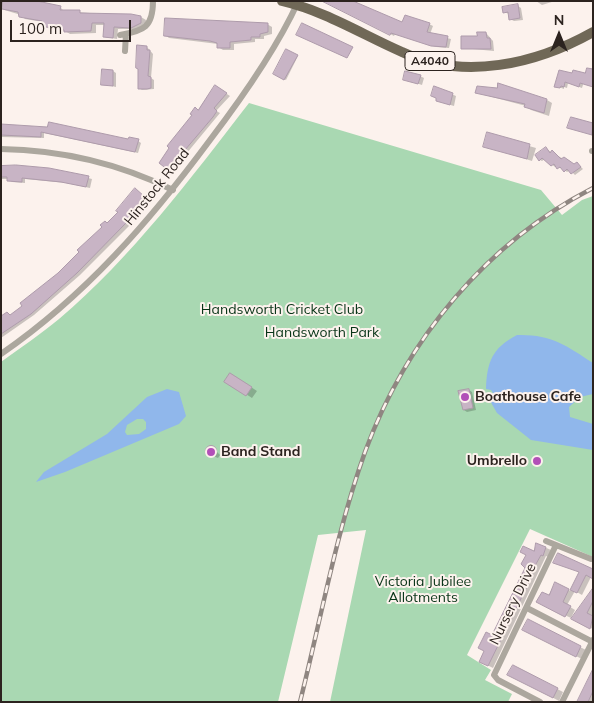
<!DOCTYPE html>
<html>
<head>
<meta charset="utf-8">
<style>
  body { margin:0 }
  #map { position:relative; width:594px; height:703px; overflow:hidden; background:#fcf2ed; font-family:Mulish,sans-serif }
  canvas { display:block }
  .frame { position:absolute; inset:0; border:2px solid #2c231f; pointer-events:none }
  .north { position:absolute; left:534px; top:10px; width:50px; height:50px; -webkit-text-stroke:4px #fcf2ed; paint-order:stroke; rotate:0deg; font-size:14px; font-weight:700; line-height:20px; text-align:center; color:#2c231f }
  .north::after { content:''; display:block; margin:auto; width:18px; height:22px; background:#2c231f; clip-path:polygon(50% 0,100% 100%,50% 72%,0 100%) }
  .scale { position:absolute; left:10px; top:20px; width:121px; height:22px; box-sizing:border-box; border:2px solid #2c231f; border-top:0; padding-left:6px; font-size:15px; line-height:18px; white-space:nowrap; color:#2c231f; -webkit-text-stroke:4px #fcf2ed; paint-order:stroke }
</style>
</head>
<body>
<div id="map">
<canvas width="594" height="703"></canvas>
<div class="frame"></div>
<div class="north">N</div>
<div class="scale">100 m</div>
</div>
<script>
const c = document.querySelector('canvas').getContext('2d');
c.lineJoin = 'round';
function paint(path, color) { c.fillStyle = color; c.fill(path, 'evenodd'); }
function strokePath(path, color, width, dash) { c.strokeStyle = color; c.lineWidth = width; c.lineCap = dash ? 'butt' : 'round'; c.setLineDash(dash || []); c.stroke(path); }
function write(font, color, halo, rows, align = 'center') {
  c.font = font + ' Mulish,sans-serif'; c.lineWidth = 4; c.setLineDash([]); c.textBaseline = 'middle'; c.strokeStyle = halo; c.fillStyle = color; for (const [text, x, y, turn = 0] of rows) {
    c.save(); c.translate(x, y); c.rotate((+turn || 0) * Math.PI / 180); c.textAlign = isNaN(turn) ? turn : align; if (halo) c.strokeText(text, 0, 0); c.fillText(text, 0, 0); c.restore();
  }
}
paint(new Path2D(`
  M249,103L541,190L562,215L582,200L593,196V557L530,529L467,655L491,670L485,680L512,694L508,702H330L366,530L318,535L278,702H1V362C20,348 41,334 59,319C132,257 191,178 249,103Z`), '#a9d8b2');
paint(new Path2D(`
  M517,335C550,334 566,345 593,363V394L580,397L569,407L570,417L593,424V450L531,440L497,413L489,399L492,397L493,393L491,390L486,389C487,362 492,348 517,335Z
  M167,389L179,392L186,416L179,424L65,472L36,482L44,472L107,434L147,397ZM137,419H143L146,422V429L139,434L127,435L125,432L127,425Z`), '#90b7eb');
paint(new Path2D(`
  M1,1H23L60,7L64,11L141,17L146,20L145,25L136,29H118L117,39L105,37V25H96V33L70,34L65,31L47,28L43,26V22L25,19L21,15L1,9Z
  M326,1L403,24H429L433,26L430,34L451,39L449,48L436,47L395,34L394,36Z
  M536,1H555L542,5Z
  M518,6L521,8L523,20L514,21L510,19L509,14L504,12Z
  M267,24L272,27V34L264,36V39H255V42L234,44V50H223L218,47V44L169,38L165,35Z
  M486,33L493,41L494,51L462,48Z
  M147,47L153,54L151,78L154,80V89L142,90L139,88Z
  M287,50L298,56L286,80L274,74Z
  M113,71L116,73V87L102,84Z
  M560,72L586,75L582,88L568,83L567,88L564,87V89L556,86Z
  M420,76L424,78L422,85L404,79Z
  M435,87L456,96L454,106L440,102Z
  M219,89L230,96L216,111L220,113L172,171L168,169L199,111Z
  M477,93L547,100L552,103L549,116L531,110L526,106Z
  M1,125L138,141L141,143L138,153L44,133V138L1,137Z
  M488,134L536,148L532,161L485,146Z
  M546,149L574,165L577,163L583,169L575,175L570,170L567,172L562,168L555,167L545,159L542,161L540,160Z
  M1,166L88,178L92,179L90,188L66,183L25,179V183L12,182L8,179H1Z
  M138,192L148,200L128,223L130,225L80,275L34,315L1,338V317L7,313L11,316L59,274Z
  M231,374L257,391L252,398L226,381Z
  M469,390L472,392L476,410L467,412L464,410Z
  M212,447L220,455L218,458L208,454L209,448Z
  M542,546L551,550L548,557L546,556L493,668L485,664L492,636L534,553Z
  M581,572L591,577L582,595L575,591L567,605L575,610L571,618L543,605L555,584L571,591Z
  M587,599L593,602V629L577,622Z
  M529,633L580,647L586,650L582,659Z
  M513,666L563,692L559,701L509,674Z
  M593,668V702H578L588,681Z`), '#0003');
const building = new Path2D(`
  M3,1H37L61,6L60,10H80V13L131,14L141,16V23L131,28L114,27L113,38L103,37L104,23H92L91,31L64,32V30L41,26L42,21L19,17L18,12L2,9Z
  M322,1H353L402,22L405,15L430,23L427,32L448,36L446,47L431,46L391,33L390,35Z
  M518,4L520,18L509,20L508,12L503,13L502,7Z
  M165,18L268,23V32L260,34V37H251V40L230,42V48H217V43L210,41L164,36Z
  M302,23L353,47L347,58L296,35Z
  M477,32H486L487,38H490L491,49H461V36H477Z
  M137,45L147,46V50H150L148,76L151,77V88L147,89H138V69L136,68Z
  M286,49L298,55L284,80L273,74Z
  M587,68L593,69V87L580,83L579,87L565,82L564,87L561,86L560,88L554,87L559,70L572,73L573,70L585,73Z
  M102,69L113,70V86L101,85Z
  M405,71L421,75L418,84L403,80Z
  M498,83L547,99L544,113L524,107L525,104L475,93L477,86L497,88Z
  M215,85L227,93L214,108L217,111L213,117L168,170L159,163L169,148L167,146L192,115L190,114L195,107L198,110Z
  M434,86L453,93L450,105L436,101V98L431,96Z
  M571,117L593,123L592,135L567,128Z
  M49,122L128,139L129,137L139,139L135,152L41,132V137L1,135V124L47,127Z
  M487,132L530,144L527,159L483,147Z
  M546,147L550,153L552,150L561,159L564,157L574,164L577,162L581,167L571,174L567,169L564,172L560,167L557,169L554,164L551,166L542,158L539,161L535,155Z
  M16,165L49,168L89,176L86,187L61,182L22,178V182L7,181V177H1V166Z
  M135,188L145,197L126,221L127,222L77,273L31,314L1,334V316L7,312L10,315L22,306L20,303L58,273L79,252L77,250L102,227L100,225L105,221L107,223L118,212L116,211Z
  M230,373L252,387L246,396L224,382Z
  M469,389L473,408L463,410L458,391Z
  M205.5 451a5.5 5.5 0 1 1 11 0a5.5 5.5 0 1 1-11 0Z
  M536,543L546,547L543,556L541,555L531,573L533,574L488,666L479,662L484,651L478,648L486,632L492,635L525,568L521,564L526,555L520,552L523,546L534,551Z
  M558,553L593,569V579L586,575L577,593L570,590L579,572L553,563Z
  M555,582L569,589L563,602L571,606L565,617L536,602L542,592L549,595Z
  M593,588V601L587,613L593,616L590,629L571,619Z
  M528,619L581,646L576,657L522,630Z
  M513,665L558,688L553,698L507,675Z
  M593,669V691L588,702H577Z`);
paint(building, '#c8b4c5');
strokePath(building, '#ae9bab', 1);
strokePath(new Path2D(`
  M120,35C144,31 153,27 153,1
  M125,51L126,34
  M1,149C62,150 118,163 173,190
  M592,151H593
  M1,354C85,296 150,221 210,140C242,98 276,50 298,2
  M546,541L591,559
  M527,608L593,642
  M540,702L498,680L494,675L556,545
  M562,702L593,640`), '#aca79e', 6);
strokePath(new Path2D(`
  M282,1C325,11 363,35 402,52C464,81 536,64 593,32`), '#706857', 10);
const rail = new Path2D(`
  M300,702C321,619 336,533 365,452C406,340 486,243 593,188`);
strokePath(rail, '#8f8681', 4.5);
strokePath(rail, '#fcf2ed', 2.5, [8]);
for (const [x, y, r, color] of [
  [465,397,5,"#b250b8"],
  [211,452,5,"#b250b8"],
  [537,461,5,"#b250b8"]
]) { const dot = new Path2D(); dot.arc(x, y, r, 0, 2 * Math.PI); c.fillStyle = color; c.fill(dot); strokePath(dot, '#fcf2ed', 2); }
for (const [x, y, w] of [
  [430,61,50]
]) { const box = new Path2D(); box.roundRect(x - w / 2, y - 9.5, w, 19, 4); c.fillStyle = '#fcf2ed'; c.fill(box); strokePath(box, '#2c231f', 1); }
write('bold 12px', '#2c231f', null, [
  ["A4040",430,61]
]);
write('14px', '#2c231f', '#fcf2ed', [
  ["Hinstock Road",157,187,-51],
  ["Nursery Drive",513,604,-64]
]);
write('14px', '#083417', '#fcf2ed', [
  ["Handsworth Cricket Club",282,310],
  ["Handsworth Park",322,333],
  ["Victoria Jubilee",423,582],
  ["Allotments",423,598]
]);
write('bold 14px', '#2c231f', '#fcf2ed', [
  ["Boathouse Cafe",475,397],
  ["Band Stand",221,452],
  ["Umbrello",527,461,"right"]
], 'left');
</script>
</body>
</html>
